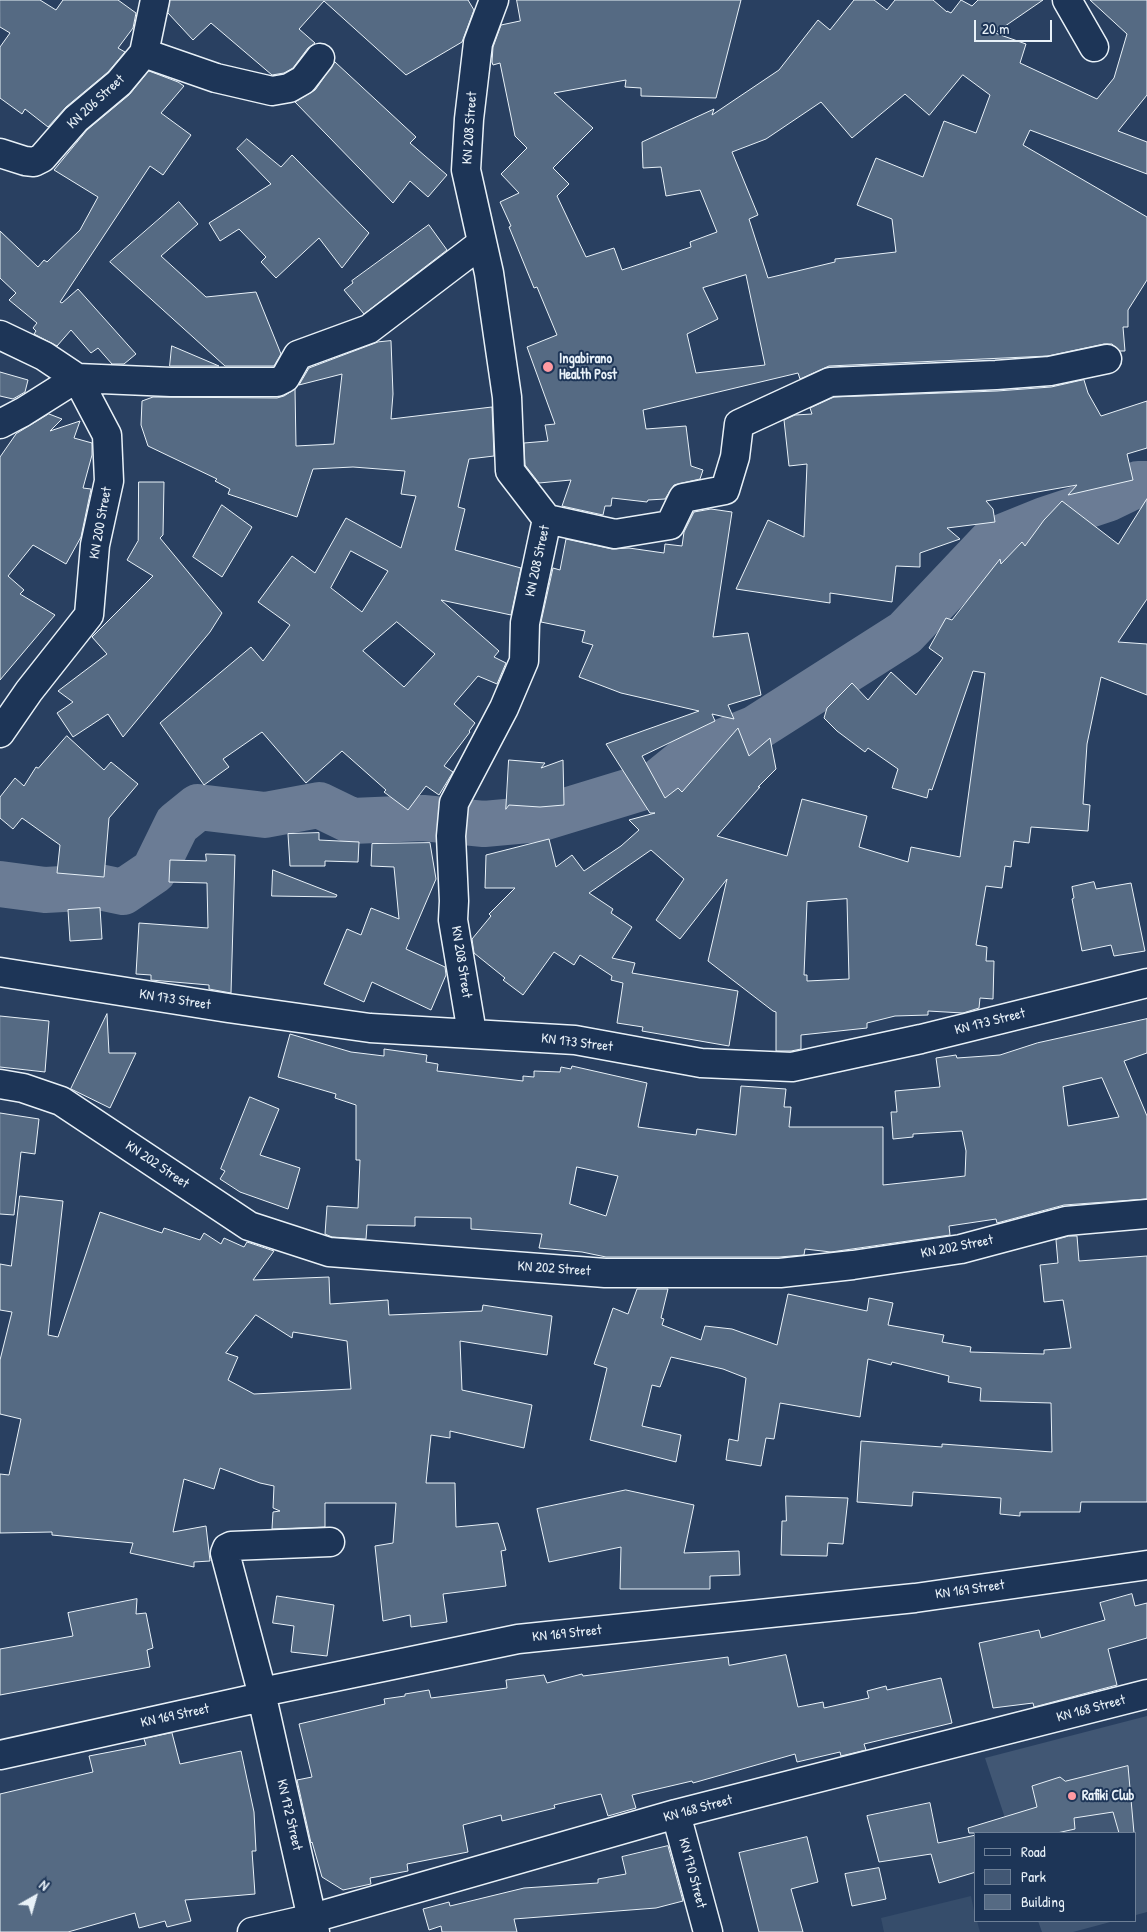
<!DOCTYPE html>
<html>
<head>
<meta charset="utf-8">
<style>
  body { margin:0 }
  #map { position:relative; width:1147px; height:1932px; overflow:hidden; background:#294061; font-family:"Patrick Hand",sans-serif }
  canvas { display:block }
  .legend { position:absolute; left:974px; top:1832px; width:162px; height:90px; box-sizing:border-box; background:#1d3557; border:1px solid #6e8097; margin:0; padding:6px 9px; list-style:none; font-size:15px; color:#e8f1f8 }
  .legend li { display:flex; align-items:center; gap:10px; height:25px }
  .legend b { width:25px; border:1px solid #6e8097 }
  .north { position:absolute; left:10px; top:1872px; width:50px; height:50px; -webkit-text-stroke:4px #1d3557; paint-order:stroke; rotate:38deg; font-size:14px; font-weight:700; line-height:20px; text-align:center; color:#e8f1f8 }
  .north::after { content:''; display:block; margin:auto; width:18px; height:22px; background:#e8f1f8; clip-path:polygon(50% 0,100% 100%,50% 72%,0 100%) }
  .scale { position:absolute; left:974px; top:20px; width:78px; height:22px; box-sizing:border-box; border:2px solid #e8f1f8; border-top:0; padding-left:6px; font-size:15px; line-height:18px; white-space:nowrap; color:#e8f1f8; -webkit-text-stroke:4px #1d3557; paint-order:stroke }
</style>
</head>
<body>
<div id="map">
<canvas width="1147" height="1932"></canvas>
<ul class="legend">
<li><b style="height:6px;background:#1d3557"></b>Road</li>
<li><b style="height:14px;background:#415774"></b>Park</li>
<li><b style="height:14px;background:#556a83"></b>Building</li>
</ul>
<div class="north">N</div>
<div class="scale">20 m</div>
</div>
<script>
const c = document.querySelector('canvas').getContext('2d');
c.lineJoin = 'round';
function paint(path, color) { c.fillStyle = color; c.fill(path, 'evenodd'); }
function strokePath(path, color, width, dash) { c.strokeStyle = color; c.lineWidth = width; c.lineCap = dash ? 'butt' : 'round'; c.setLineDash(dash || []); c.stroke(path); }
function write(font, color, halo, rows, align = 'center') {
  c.font = font + ' "Patrick Hand",sans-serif'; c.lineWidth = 4; c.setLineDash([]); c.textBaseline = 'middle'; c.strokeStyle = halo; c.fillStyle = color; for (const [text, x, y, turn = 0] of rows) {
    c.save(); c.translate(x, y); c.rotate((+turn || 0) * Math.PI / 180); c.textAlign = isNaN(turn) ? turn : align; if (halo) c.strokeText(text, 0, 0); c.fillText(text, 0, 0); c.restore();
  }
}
paint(new Path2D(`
  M971,1896L976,1921H977L980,1932H884L881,1918Z`), '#364d6b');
paint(new Path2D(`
  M1147,1716V1912L1136,1915V1833H1010L985,1758Z
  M1038,1921H1114L1073,1932H1042Z`), '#415774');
strokePath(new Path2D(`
  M0,884L45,890L99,887L123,892L154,871L177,824L198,807L265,815L319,805L352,821L423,818L484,824L539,819L657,783L694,753L756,728L905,633L992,541L1044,520L1107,499L1138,484H1147`), '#6b7c95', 46);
const building = new Path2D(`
  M0,0H40L56,10L63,0H118L136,13L133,28L118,48L125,52L108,72L66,107L48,127L25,109L22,114L0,98V47L10,33L0,27Z
  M170,0H468L474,10L462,42L406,75L324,1L299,29L315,43L308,48L293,68L284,73L272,75L211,23L193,40L168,13Z
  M517,0H741L716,98L641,96V88L625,87L626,80L554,93L593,128L553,168L569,184L557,196L586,257L614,248L622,270L691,247L690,242L717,232L700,190L666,196L661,167L643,168L642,142L714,109L712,115L779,70L818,20L830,30L854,0H874L887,10L895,0H933L947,12V11L951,13L961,0L972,6L978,0H1043L995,33L1026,44L1020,63L1097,99L1114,78L1127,34L1090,0H1147V95L1118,131L1147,142V174L1030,130L1023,145L1147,217V280L1128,310V327H1123L1125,351H1120L1112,344H1104L1048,356L829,366L800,379L798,373L643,410L646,429L686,426L691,466L703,470L700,479L674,485L665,499L648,500L647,502L612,498L611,506H605L603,515L562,506L571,480L539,483L525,465L524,443L548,441L545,425L555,424L527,347L557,335L537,287L534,288L509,227L511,226L500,202L519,193L501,174L527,148L515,136L500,63L493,65L492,62L493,47L501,25L520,21ZM963,75L990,95L976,133L944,121L923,177L876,158L857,205L892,219L896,252L835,259V262L768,278L749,219L758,215L732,152L766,139L821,102L852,138L905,94L929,115ZM746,275L765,365L696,373L687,334L718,319L703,288Z
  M335,62L416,137L410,143L447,175L428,197L410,181L393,203L295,102L315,90Z
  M149,71L178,82L184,86L161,113L191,135L163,175L150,166L60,302L62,303L78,289L136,354L124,364H112L98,348L91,353L71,330L57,346L34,334L36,331L33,328L37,323L9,300L16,293L0,278V231L38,267L44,260L47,262L80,230L98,197L54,170L87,130L129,95Z
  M247,139L281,167L292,155L369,233L342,268L319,238L276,278L261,262L266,257L239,229L220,241L209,223L271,184L237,149Z
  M179,202L198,224L161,256L206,297L256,292L281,354L274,366H225L110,262Z
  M429,225L447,250L364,314L344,290L353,283L352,281Z
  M391,341L393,394L391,419L492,407L494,456L469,459L458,507L465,509L455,550L521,568L511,615L441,600L499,651L494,657L506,663L497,684L478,676L454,704L475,723L469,731L470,732L444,766L453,772L439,795L426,786L408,810L384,792L386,790L342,751L306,783L262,732L223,759L229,767L204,785L160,723L251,647L263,661L290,625L258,602L292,556L315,573L346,518L401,548L416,496L401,494L405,471L353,467L313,469L297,517L228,494L230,489L215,481L217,479L148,446L141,425L142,401L153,397L277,398L284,396L295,389L296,446L334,444L342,374L299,385L309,368L378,342ZM351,551L388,571L362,612L331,588ZM397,622L435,654L404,687L363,651Z
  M172,346L219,366H170Z
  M0,372L28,380L25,392L13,399L0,396Z
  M1084,380L1088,393L1101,416L1147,401V448L1127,454L1133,480L1068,495L1077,485L986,501L993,509L995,522L947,528L960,539L920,553V567L896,566L892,602L830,593V603L736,589L768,520L804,537L807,464L789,466L784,420L795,415L812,414L810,408L834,397L997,391L1051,387Z
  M49,414L62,419L50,431L80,421L74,438L92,443V455L83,488L91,489L81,537L66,564L33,545L8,576L24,590L20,594L55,615L0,680V457L16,434Z
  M139,482H164L163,535L160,538L222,613L210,632L123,737L108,714L73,737L57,713L73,702L58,691L107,654L92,637L153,576L127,560L138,541Z
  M1147,499V599L1118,642L1147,644V695L1101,677L1087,744L1083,804L1090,805L1088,831L1031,827L1029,843L1014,841L1011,867L1005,866L1002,888L986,886L976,945L987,947L986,961H994L993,999L980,998L979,1008L963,1013L928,1011V1015L895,1016L867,1023V1028L801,1035V1049L791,1051H776V1012L773,1011L708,961L727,879L680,939L656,920L684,879L651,850L589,893L613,909L611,913L632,927L612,958L635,963L632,973L738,991L729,1046L642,1031L643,1027L617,1023L623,983L611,980L612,976L580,955L574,965L554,952L523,995L503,980L505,978L474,953L472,939L491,916L489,914L515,888H485L486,855L549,839L556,867L572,855L584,871L621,846L639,830L629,820L655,813H650L606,744L699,711L621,693L579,677L593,645L582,642L585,631L541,622L553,568L560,570L566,539L612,549L629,548L664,553L665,544L682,546L684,532L694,512L711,509L732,512L713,637L748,633L761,695L728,705L734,719L712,714L715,721L642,756L665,798L678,788L682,792L738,728L749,756L770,738L776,769L758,787H760L717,836L787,856L802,799L867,816L859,847L908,862L911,847L960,857L985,673L973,671L932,790L929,789L927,798L892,788L898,769L868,748L865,752L837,731L824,718L827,708L852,683L868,700L891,672L916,695L943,658L929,648L946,618L952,620L1000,559L1001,564L1022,542L1025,546L1044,520L1062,501L1118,544ZM847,899L849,979L807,981V975H804L807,902Z
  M222,505L252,527L222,577L193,557Z
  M67,736L104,770L111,762L138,784L109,818L104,877L57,873L60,845L22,818L13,829L0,818V797L15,778L24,786L36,767L38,768Z
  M509,760L545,763L541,768L563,760L564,805L540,807L509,805L506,809Z
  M319,833V840L359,842L358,862L325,861V866H290L288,834Z
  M430,843L436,879L406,949L445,967L446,975L431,1010L372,982L364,1002L324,984L347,929L361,935L371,908L399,919L394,867L371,866L372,844Z
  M206,854L235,855L231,993L209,989V985L151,980V975L136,974L139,923L208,928L207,883L169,882L170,860L206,861Z
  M273,870L337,895L336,897L272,896Z
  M1094,882L1096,889L1131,883L1145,951L1114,956L1111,945L1082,951L1072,899L1074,898L1072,887Z
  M100,908L102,939L70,941L68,910Z
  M107,1014L109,1053H136L110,1108L71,1089Z
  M0,1016L49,1021L45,1072L0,1067Z
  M1147,1019V1053L1124,1061L1147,1116V1199L1064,1205L997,1223L996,1219L949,1226L950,1235L831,1252L805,1249L804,1255L779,1257H606L582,1252L539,1248L542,1234L471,1229V1218L415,1217V1226L367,1225L366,1239L332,1237L325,1234L327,1206L358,1208L360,1160H356V1105L335,1098L336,1094L278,1077L290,1034L351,1052L384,1056V1049L427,1055L426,1062L438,1064L437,1071L523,1081V1076L534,1077V1071L560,1072L561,1067L571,1069L572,1066L647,1083L638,1127L696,1135L697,1129L736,1135L741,1086L786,1089L784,1107H791L789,1127H883V1185L965,1176L966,1151L962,1131L913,1134V1137L893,1139L891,1112H897L895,1091L940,1087L936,1058L956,1055L957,1058L1000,1055L1037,1043ZM1102,1078L1119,1117L1068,1126L1063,1087ZM577,1167L618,1176L606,1216L570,1204Z
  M250,1097L279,1109L260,1155L300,1168L288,1209L240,1192L220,1179L225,1171L221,1169Z
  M0,1113L39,1119L35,1154L21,1152L14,1215L0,1214Z
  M20,1196L63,1201L48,1335L58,1337L100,1212L162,1233L164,1228L200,1240L204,1233L221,1244L224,1238L244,1247L247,1242L274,1251L253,1280L329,1277L330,1304L388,1300L389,1315L482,1311L483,1305L552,1316L547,1355L460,1341L462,1390L532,1405L524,1448L450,1431V1438L431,1435L426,1483H455L456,1527L498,1523L506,1550L501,1551L506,1586L443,1594L447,1622L411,1627L410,1615L383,1621L375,1546L393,1543L396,1503H325V1527L272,1529L273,1512L280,1511L273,1508L274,1486L260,1483L220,1468L214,1489L184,1479L173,1532L206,1526L210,1561L194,1562V1567L130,1553L133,1543L52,1535V1532L0,1533V1474L9,1475L21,1419L0,1414V1360L12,1312L0,1310V1264L11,1266ZM256,1315L292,1338L293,1332L347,1341L351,1389L254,1394L228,1380L238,1357L226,1353Z
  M1069,1236H1077L1079,1261L1147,1256V1502H1081L1080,1512H1020V1516L1000,1514L1001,1498L913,1492L912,1506L857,1502L861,1441L942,1447V1444L1052,1452L1051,1403L980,1401L981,1388L948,1382L949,1376L892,1362L891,1365L868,1359L860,1417L780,1403L774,1439L766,1438L761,1466L726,1460L729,1439L738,1441L746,1378L723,1369L671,1357L660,1387L652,1385L642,1426L681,1435L676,1462L590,1440L607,1368L594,1364L613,1308L628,1314L637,1289H668L661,1318L664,1319L662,1325L701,1340L705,1326L732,1329L777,1345L788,1294L867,1311L869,1298L893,1303L888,1325L944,1335L942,1342L971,1347L970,1352L1044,1354V1350L1071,1348L1063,1300L1044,1302L1040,1265L1058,1263L1056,1240Z
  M626,1490L694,1505L684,1553L739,1551L740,1575L710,1576V1589H620L621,1547L549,1562L537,1509Z
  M786,1496L848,1498L843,1544L828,1543L827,1556L781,1555L782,1521H786Z
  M1132,1594L1135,1606L1147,1603V1638L1108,1649L1117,1685L1034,1707L1033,1703L993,1708L979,1643L1039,1630L1041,1638L1105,1620L1100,1603Z
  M277,1596L334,1605L327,1656L291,1652L294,1626L273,1623Z
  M137,1599L136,1614L146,1613L153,1648L147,1650L150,1667L0,1695V1649L73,1636L68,1613Z
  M786,1655L798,1707L823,1702L824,1708L869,1698L867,1691L886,1686L887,1690L941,1678L952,1723L864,1744L866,1750L841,1756L840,1752L797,1762L795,1754L693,1783L692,1781L632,1795L636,1808L608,1816L601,1794L554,1805L555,1808L502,1821L501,1815L463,1825L468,1852L407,1864L408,1871L370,1878L371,1884L343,1890L322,1877L312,1842L311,1843L297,1780L312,1777L299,1724L385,1704L384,1699L405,1696V1694L429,1690L431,1698L507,1688L506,1680L544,1675L547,1683L582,1674L583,1676L728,1657L729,1665Z
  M172,1733L180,1764L241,1751L254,1812L256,1851H252L255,1894L185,1900L191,1921L167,1927L165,1921L139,1928L135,1913L68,1932H0V1794L93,1772L89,1756L146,1745L144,1739Z
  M1128,1766L1134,1833H1119L1113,1812L1074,1818L1075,1829L1057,1833H969L968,1828L1037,1807L1032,1786L1060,1777L1065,1781Z
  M930,1803L938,1843L976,1835V1872L939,1883L931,1854L879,1862L867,1816Z
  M807,1837L818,1882L791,1889L803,1932H759L739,1853Z
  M668,1846L683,1901L656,1908L514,1919L517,1932H442L441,1926L429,1930L423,1909L449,1902L450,1906L524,1888L598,1883V1879L626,1874L622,1857Z
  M879,1868L886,1899L852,1906L845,1874Z`);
paint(building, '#556a83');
strokePath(building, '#e8f1f8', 1);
const minor = new Path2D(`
  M1067,0L1094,47
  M144,53L216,78L272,91L289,88L303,80L320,58
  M0,153L25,161L34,162L42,158L76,119L119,83L144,53L155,0
  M0,335L44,356L77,378L107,435L109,481L95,545L89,615L29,691L0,733
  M0,424L23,412L77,378L171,382H277L285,378L298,355L369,329L482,243
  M547,519L615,534L670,525L683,498L725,490L735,457L739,424L830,382L996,375L1050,371L1107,359
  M0,972L228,1008L370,1028L575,1040L701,1063L792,1067L921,1039L1147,983
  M472,1033L453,920L454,901L451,836L454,803L504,708L524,661L525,623L547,519L510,471L507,397L489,273L466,170L469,119L478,43L494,0
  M0,1084L23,1088L61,1101L249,1226L329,1252L605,1273H780L853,1265L961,1249L1066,1221L1147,1214
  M262,1692L225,1553L227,1548L231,1546L330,1542
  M262,1697L315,1932
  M0,1755L262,1697V1692L518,1639L915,1598L1147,1565
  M676,1814L708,1932
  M252,1932L313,1918L676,1814L1147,1694`);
strokePath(minor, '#e8f1f8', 31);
strokePath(minor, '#1d3557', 28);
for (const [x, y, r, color] of [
  [548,367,6,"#ff9aa2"],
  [1072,1796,5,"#ff9aa2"]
]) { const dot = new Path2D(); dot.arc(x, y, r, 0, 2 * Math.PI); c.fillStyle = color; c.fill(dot); strokePath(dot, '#1d3557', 2); }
write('14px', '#e8f1f8', '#1d3557', [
  ["KN 206 Street",96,102,-43],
  ["KN 208 Street",470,128,-86],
  ["KN 200 Street",101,523,-80],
  ["KN 208 Street",538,561,-78],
  ["KN 208 Street",461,962,81],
  ["KN 173 Street",175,1000,9],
  ["KN 173 Street",990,1022,-14],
  ["KN 173 Street",577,1043,7],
  ["KN 202 Street",157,1165,34],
  ["KN 202 Street",957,1247,-11],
  ["KN 202 Street",554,1269,4],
  ["KN 169 Street",970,1590,-8],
  ["KN 169 Street",567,1634,-6],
  ["KN 168 Street",1091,1709,-15],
  ["KN 169 Street",175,1716,-12],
  ["KN 168 Street",698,1809,-15],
  ["KN 172 Street",289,1815,77],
  ["KN 170 Street",692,1873,75]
]);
write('bold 14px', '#e8f1f8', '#1d3557', [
  ["Ingabirano",559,359],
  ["Health Post",559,375],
  ["Rafiki Club",1082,1796]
], 'left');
</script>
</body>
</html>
